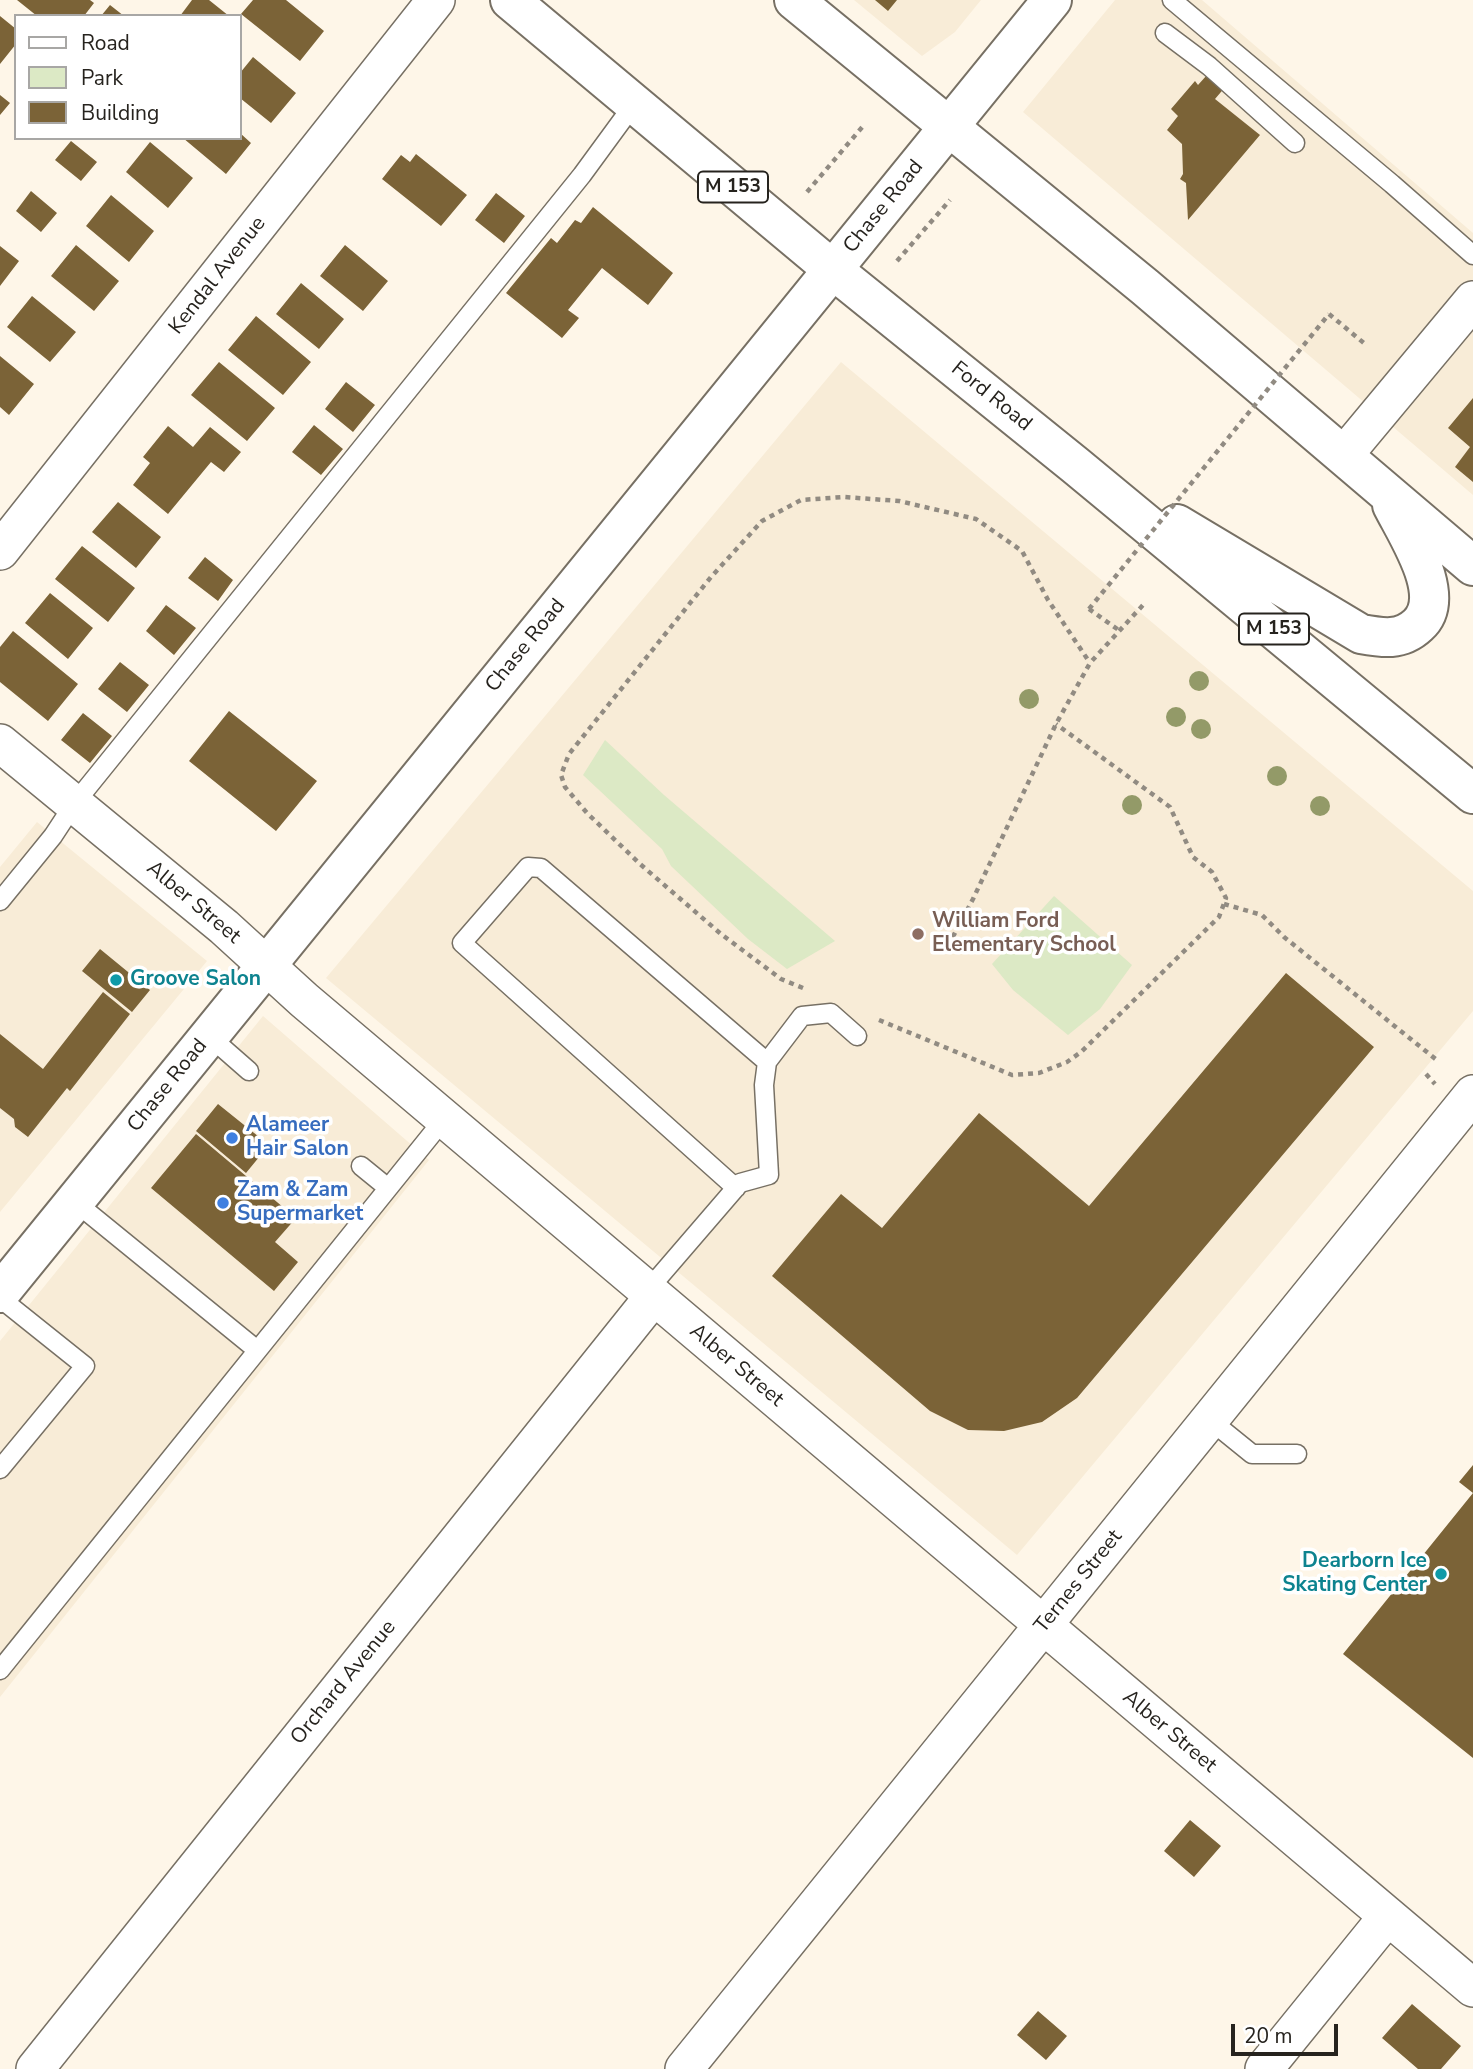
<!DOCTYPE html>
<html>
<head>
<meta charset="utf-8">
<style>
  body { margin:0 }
  #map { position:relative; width:1473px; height:2069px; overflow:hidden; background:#fef6e8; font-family:"Nunito Sans",sans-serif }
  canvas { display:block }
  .legend { position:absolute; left:14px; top:14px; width:228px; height:126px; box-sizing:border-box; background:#fff; border:2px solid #a8a7a5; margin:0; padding:9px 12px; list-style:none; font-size:21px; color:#26231e }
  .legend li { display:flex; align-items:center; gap:14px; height:35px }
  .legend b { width:35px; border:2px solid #a8a7a5 }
  .scale { position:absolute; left:1231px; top:2024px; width:107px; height:32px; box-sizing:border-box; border:4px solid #26231e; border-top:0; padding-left:9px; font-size:21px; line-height:24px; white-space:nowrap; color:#26231e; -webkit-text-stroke:5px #fff; paint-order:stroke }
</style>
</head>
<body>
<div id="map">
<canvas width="1473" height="2069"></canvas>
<ul class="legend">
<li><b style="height:9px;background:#fff"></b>Road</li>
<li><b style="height:19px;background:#dce9c5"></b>Park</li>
<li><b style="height:19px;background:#7b6337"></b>Building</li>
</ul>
<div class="scale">20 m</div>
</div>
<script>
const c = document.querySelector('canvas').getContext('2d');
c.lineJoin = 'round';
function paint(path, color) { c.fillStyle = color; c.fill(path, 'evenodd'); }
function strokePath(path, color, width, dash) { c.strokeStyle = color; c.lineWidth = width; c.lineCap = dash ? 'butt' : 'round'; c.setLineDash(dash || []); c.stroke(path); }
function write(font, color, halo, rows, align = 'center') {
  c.font = font + ' "Nunito Sans",sans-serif'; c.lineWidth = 7; c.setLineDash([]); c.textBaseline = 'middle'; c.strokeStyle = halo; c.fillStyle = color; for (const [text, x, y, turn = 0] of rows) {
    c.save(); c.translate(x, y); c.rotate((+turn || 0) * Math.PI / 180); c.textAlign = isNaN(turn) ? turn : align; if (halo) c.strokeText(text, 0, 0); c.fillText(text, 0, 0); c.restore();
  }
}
paint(new Path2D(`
  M854,0H981L955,32L922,56Z
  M1115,0H1202L1473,233V495L1023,112Z
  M841,362L1473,891V1011L1017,1555L326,978Z
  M37,822L207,961L0,1212V867Z
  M263,1016L429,1160L0,1697V1341Z`), '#f8ecd7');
paint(new Path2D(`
  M605,740L664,795L835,941L787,969L748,939L671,866L662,849L583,775Z
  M1054,896L1132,965L1100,1009L1068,1035L1013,990L992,964Z`), '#dce9c5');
paint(new Path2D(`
  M17,0H90L94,3L84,16H37Z
  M192,0H209L229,16H180Z
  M253,0H286L324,31L300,61L241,14Z
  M875,0H897L888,11Z
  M110,5L124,16H101Z
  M0,16L16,29V44L0,64Z
  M253,57L296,93L271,123L240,98V73Z
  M1216,65L1232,79L1215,99L1260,135L1188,220L1186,183L1180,179L1183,174L1182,144L1167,130L1178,116L1171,109L1195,81L1198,85Z
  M0,95L10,103L0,115Z
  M240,133L251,143L226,174L183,138H240Z
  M71,141L97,162L81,181L55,160Z
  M150,142L193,178L168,208L126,172Z
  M416,154L467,195L441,226L382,179L401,155L410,162Z
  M31,191L57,213L41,232L16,211Z
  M496,193L525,216L504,243L475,220Z
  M111,195L154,231L129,262L86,226Z
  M593,207L673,273L648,305L602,268L568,310L579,318L562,338L506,293L551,238L557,243L575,220L581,223Z
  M76,245L119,281L94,311L51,276Z
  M345,245L388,281L363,311L320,276Z
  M0,246L19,261L0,286Z
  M301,283L344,319L319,349L276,314Z
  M32,296L76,332L50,362L7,327Z
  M256,316L311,362L283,395L228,350Z
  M0,356L34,384L9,415L0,407Z
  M219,362L275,408L247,441L191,395Z
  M346,382L375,405L353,432L325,409Z
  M1473,398V482L1455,467L1470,447L1448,428Z
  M314,425L343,449L321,475L292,452Z
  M168,426L193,447L210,427L241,452L224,472L211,462L168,514L133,485L150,463L143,457Z
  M118,502L161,537L136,568L92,532Z
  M82,546L135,588L108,622L55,579Z
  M205,557L233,580L218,601L188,578Z
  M50,593L93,628L68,659L25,623Z
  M166,605L196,628L174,655L146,631Z
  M13,631L78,684L48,721L0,682V647Z
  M120,662L149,685L127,712L98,689Z
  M229,711L317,781L276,831L189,761Z
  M83,713L112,736L90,763L61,740Z
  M100,949L150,990L132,1012L82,971Z
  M1286,973L1374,1047L1077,1398L1042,1422L1004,1431L968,1430L930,1411L772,1276L841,1194L882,1228L979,1113L1089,1206Z
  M103,992L130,1014L70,1091L67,1088L28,1137L15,1127L14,1119L0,1108V1034L43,1069Z
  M218,1104L269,1145L246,1173L196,1131Z
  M196,1134L296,1218L275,1242L298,1262L274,1291L151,1188Z
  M1473,1465V1493L1459,1482Z
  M1473,1493V1758L1343,1654Z
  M1190,1820L1221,1846L1194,1877L1164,1851Z
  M1412,2004L1461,2046L1441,2069H1418L1382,2038Z
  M1038,2011L1067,2036L1046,2060L1017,2035Z`), '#7b6337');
const service = new Path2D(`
  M1172,0L1392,184L1473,255
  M1165,33L1209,66L1295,143
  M0,901L53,836L74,804L582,175L634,104
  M209,1036L249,1071
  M361,1166L388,1188
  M736,1188L462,943L528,867L541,868L767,1062
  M74,1201L257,1350
  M647,1291L740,1183L769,1175L764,1085L767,1062L802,1016L831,1013L857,1036
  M0,1298L85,1366L0,1469
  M1210,1420L1252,1454H1297
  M0,1670L444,1119`);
const minor = new Path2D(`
  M1344,455L1473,300
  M0,551L436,0
  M0,743L224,927L304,1000L1473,1988
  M35,2069L654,1296
  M684,2069L1473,1094
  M1264,2069L1388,1916`);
const tertiary = new Path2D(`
  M0,1293L1052,0`);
const primary = new Path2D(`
  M510,0L832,269L1075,465L1473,794
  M794,0L1145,287L1473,566
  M1177,524L1361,634C1383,638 1401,641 1418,625C1449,597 1407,535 1392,505`);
strokePath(service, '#777064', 21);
strokePath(minor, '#777064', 40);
strokePath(tertiary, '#777064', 42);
strokePath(primary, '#777064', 42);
strokePath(new Path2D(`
  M807,192L864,125
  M897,261L950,200
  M1329,314L1365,344
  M1089,609L1120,631
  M1224,904L1262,915L1284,937L1438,1061
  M948,946L973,899L1056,724L1090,663L1143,605
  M803,988L781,979L721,934L640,864L587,813L565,787L561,775L569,754L711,577L762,521L801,500L844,497L899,501L976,519L1022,551L1048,600L1090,663
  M879,1020L1012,1075L1039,1073L1067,1062L1081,1052L1219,917L1226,898L1212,872L1193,857L1170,807L1056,724
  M1426,1074L1435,1084`), '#918b82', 4.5, [5, 5]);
strokePath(service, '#fff', 18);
strokePath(minor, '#fff', 37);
strokePath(tertiary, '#fff', 38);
strokePath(primary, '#fff', 38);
strokePath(new Path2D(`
  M1089,609L1329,314`), '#918b82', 4.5, [5, 5]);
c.fillStyle = '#939a68';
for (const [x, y] of [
  [1199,681],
  [1029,699],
  [1176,717],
  [1201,729],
  [1277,776],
  [1132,805],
  [1320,806]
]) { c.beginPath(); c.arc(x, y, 10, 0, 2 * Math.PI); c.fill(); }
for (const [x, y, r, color] of [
  [918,934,7,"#8d6e63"],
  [116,980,7,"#0f9aa8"],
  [232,1138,7,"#3f7fe0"],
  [223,1203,7,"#3f7fe0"],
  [1441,1574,7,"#0f9aa8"]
]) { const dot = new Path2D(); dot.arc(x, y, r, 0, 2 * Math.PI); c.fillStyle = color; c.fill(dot); strokePath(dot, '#fff', 2.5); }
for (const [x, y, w] of [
  [733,187,70],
  [1274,629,70]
]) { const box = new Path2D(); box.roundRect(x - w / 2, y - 15.5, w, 31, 5); c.fillStyle = '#fff'; c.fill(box); strokePath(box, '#26231e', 2); }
write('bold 19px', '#26231e', null, [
  ["M 153",733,187],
  ["M 153",1274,629]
]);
write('21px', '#26231e', '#fff', [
  ["Chase Road",884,207,-51],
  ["Kendal Avenue",218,276,-52],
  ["Ford Road",991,397,39],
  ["Chase Road",526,646,-51],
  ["Alber Street",193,903,40],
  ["Chase Road",168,1086,-51],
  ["Alber Street",736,1366,40],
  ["Ternes Street",1079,1582,-51],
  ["Orchard Avenue",344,1683,-51],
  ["Alber Street",1169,1732,40]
]);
write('bold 21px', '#785e54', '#fff', [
  ["William Ford",932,922],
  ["Elementary School",932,946]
], 'left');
write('bold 21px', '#0d838f', '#fff', [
  ["Groove Salon",130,980],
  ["Dearborn Ice",1427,1562,"right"],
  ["Skating Center",1427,1586,"right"]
], 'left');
write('bold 21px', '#366cbe', '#fff', [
  ["Alameer",246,1126],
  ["Hair Salon",246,1150],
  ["Zam & Zam",237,1191],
  ["Supermarket",237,1215]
], 'left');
</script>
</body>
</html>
